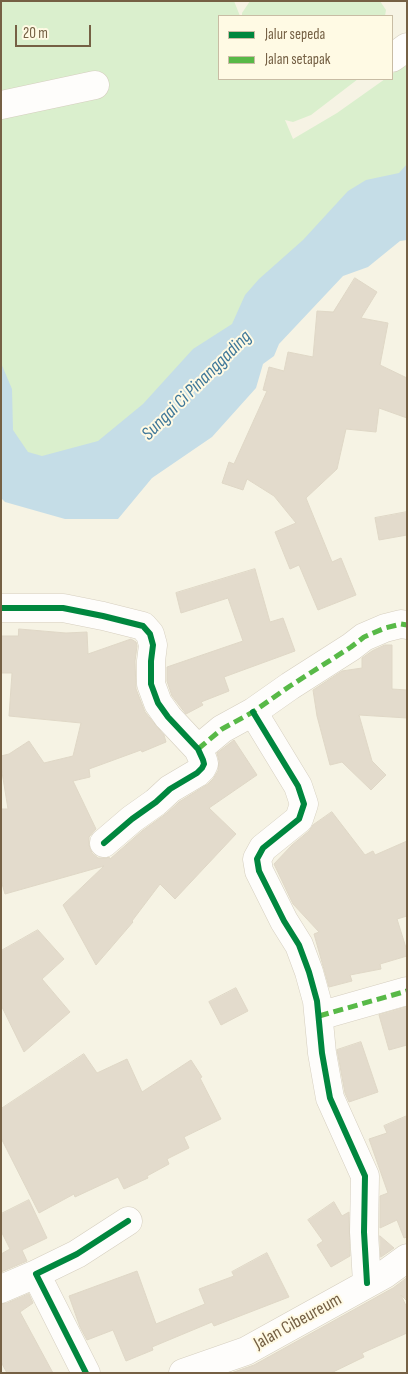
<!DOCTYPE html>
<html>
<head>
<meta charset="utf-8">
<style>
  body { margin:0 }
  #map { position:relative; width:408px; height:1374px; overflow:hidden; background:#f6f3e4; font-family:"Sofia Sans Condensed",sans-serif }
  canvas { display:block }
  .frame { position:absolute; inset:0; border:2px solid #756044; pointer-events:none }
  .legend { position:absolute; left:218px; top:15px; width:175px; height:65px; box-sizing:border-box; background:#fffae4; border:1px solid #c8bca4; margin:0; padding:6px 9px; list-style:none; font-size:15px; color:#756044 }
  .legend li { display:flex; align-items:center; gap:10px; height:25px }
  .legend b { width:25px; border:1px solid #c8bca4 }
  .scale { position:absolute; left:15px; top:25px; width:76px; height:22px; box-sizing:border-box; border:2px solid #756044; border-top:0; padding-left:6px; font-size:15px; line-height:18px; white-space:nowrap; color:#756044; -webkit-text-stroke:4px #fffae4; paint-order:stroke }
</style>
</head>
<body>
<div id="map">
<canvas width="408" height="1374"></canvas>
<div class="frame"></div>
<ul class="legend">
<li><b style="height:6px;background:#00873e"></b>Jalur sepeda</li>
<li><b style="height:6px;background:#58b947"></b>Jalan setapak</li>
</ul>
<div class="scale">20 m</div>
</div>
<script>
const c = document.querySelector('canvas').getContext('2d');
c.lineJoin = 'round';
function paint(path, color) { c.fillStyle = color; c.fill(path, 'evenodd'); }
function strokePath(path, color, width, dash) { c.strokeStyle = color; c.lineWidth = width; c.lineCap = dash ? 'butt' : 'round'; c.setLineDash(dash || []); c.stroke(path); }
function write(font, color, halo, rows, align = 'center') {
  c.font = font + ' "Sofia Sans Condensed",sans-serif'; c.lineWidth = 4; c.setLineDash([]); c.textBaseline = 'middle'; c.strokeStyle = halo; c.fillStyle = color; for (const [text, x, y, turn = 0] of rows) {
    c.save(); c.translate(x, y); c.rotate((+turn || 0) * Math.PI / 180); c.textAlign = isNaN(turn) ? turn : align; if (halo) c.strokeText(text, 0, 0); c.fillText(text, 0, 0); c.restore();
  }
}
paint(new Path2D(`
  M1,1H234L240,16H219V79H358L311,115L293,122L285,120L293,139L337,113L385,79H392V74L407,63V193L141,436L16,466L1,402Z
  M250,1H380L386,10L385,16H242V13Z`), '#daefcd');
paint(new Path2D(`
  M407,164V240L400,241L368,267L343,276L279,344L274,356L263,364L256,388L212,437L152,478L118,519H65L5,502L1,498V363L12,389L13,430L28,452L42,456L98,441L143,404L193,349L232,324L245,295L259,279L303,240L348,191L366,180L399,173Z`), '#c5dde7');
const building = new Path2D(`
  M355,278L377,292L361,318L388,323L380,365L407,378V418L379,408L376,432L346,429L337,469L306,498L332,562L341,558L356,595L318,610L299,565L290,569L275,532L296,523L274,496L247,479L243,490L222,483L229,462L234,464L267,391L263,390L269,367L284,371L288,352L313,357L317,311L333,312Z
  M407,512V535L379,540L375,518Z
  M255,569L270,622L283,618L295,651L224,677L229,691L201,702L203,705L186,714L172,696L167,681V667L243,641L228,598L181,613L176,593Z
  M19,629L66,633L87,632L88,654L131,639L136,642L137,646L135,661L136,689L145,712L164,735L166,742L142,752L141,750L89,769L90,777L73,781L96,829L89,837V845L92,853L98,858H106L109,857L110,859L142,831L167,813L179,802L208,784L213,779L218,771L219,761L217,753L234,740L257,775L209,808L236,834L175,899L160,884L132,921L133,922L96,965L63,905L104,866L5,894L1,880V809H8L1,766V756L9,754L29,741L44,763L73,756L81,723L9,716L12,673H1V636H18Z
  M385,645H392V689L407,690V718L359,715L372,761L386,775L371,790L342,762L330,765L317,716L313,690L342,671L362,668V658L372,651Z
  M332,812L365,855L373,851L375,855L407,841V916L397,919L407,951V956L380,964L381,969L350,975L352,981L329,987L314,934L319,932L293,904L274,864L292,845L309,831L313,825Z
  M38,930L64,959L42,979L70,1012L24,1052L1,1005V951Z
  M236,988L248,1011L221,1025L209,1002Z
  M407,1007V1045L389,1050L379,1015Z
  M361,1042L378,1092L349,1102L345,1093L337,1050Z
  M84,1054L97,1073L127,1059L142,1092L191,1060L202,1077L200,1078L221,1119L184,1137L189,1148L167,1159L169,1164L147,1176L148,1178L124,1189L118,1177L75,1197L74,1194L39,1213L1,1138V1109Z
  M407,1116V1237L404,1238L397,1220L380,1228V1196L388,1193L369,1139L387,1133L384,1126Z
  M29,1200L47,1238L22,1250L27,1261L1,1272V1254L10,1249L1,1231V1214Z
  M334,1202L342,1216L349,1212L350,1256L331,1267L317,1245L323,1241L308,1220Z
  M380,1236L394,1248L381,1257Z
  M267,1253L289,1297L214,1326L212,1322L152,1347L153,1350L126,1361L113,1330L87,1340L80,1327L69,1296L137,1271L156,1324L205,1304L199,1289L234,1276L232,1272Z
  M407,1278V1301L401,1295L407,1308V1333L362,1353L364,1357L331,1373H231L254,1365L393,1288Z
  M29,1294L33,1303L20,1312L53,1373H7L1,1362V1304L7,1303Z`);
paint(building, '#e3dbcc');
strokePath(building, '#dfd7c6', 1);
const street = new Path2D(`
  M392,58L407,47
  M1,105L95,85
  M1,608H63L103,616L143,626L150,634L153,645L151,661V684L158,703L168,717L198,749L203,760L204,764L202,768L197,773L170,789L156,802L132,819L104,843
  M253,712L298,786L304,804L299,819L263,848L257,859L259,871L284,921L299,945L309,972L317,1001L322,1053L330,1098L365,1176L364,1232L367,1283
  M198,749L222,729L253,712L290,686L351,647L364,637L385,628L401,624L407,625
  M319,1016L407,991
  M1,1289L36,1274
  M86,1373L36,1274L77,1254L128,1221
  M183,1373L246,1351L385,1274L407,1258`);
strokePath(street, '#d5cebf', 29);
strokePath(street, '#fefdfb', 28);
strokePath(new Path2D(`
  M198,749L222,729L253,712L290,686L351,647L364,637L385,628L401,624L407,625
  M319,1016L407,991`), '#58b947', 5, [10, 5]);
strokePath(new Path2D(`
  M1,608H63L103,616L143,626L150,634L153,645L151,661V684L158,703L168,717L198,749L203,760L204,764L202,768L197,773L170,789L156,802L132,819L104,843
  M253,712L298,786L304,804L299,819L263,848L257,859L259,871L284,921L299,945L309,972L317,1001L322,1053L330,1098L365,1176L364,1232L367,1283
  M86,1373L36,1274L77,1254L128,1221`), '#00873e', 6);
write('18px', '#756044', '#fffae4', [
  ["Jalan Cibeureum",298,1322,-29]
]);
write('italic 19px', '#407899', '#fffae4', [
  ["Sungai Ci Pinanggading",197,386,-45]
]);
</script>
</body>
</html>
